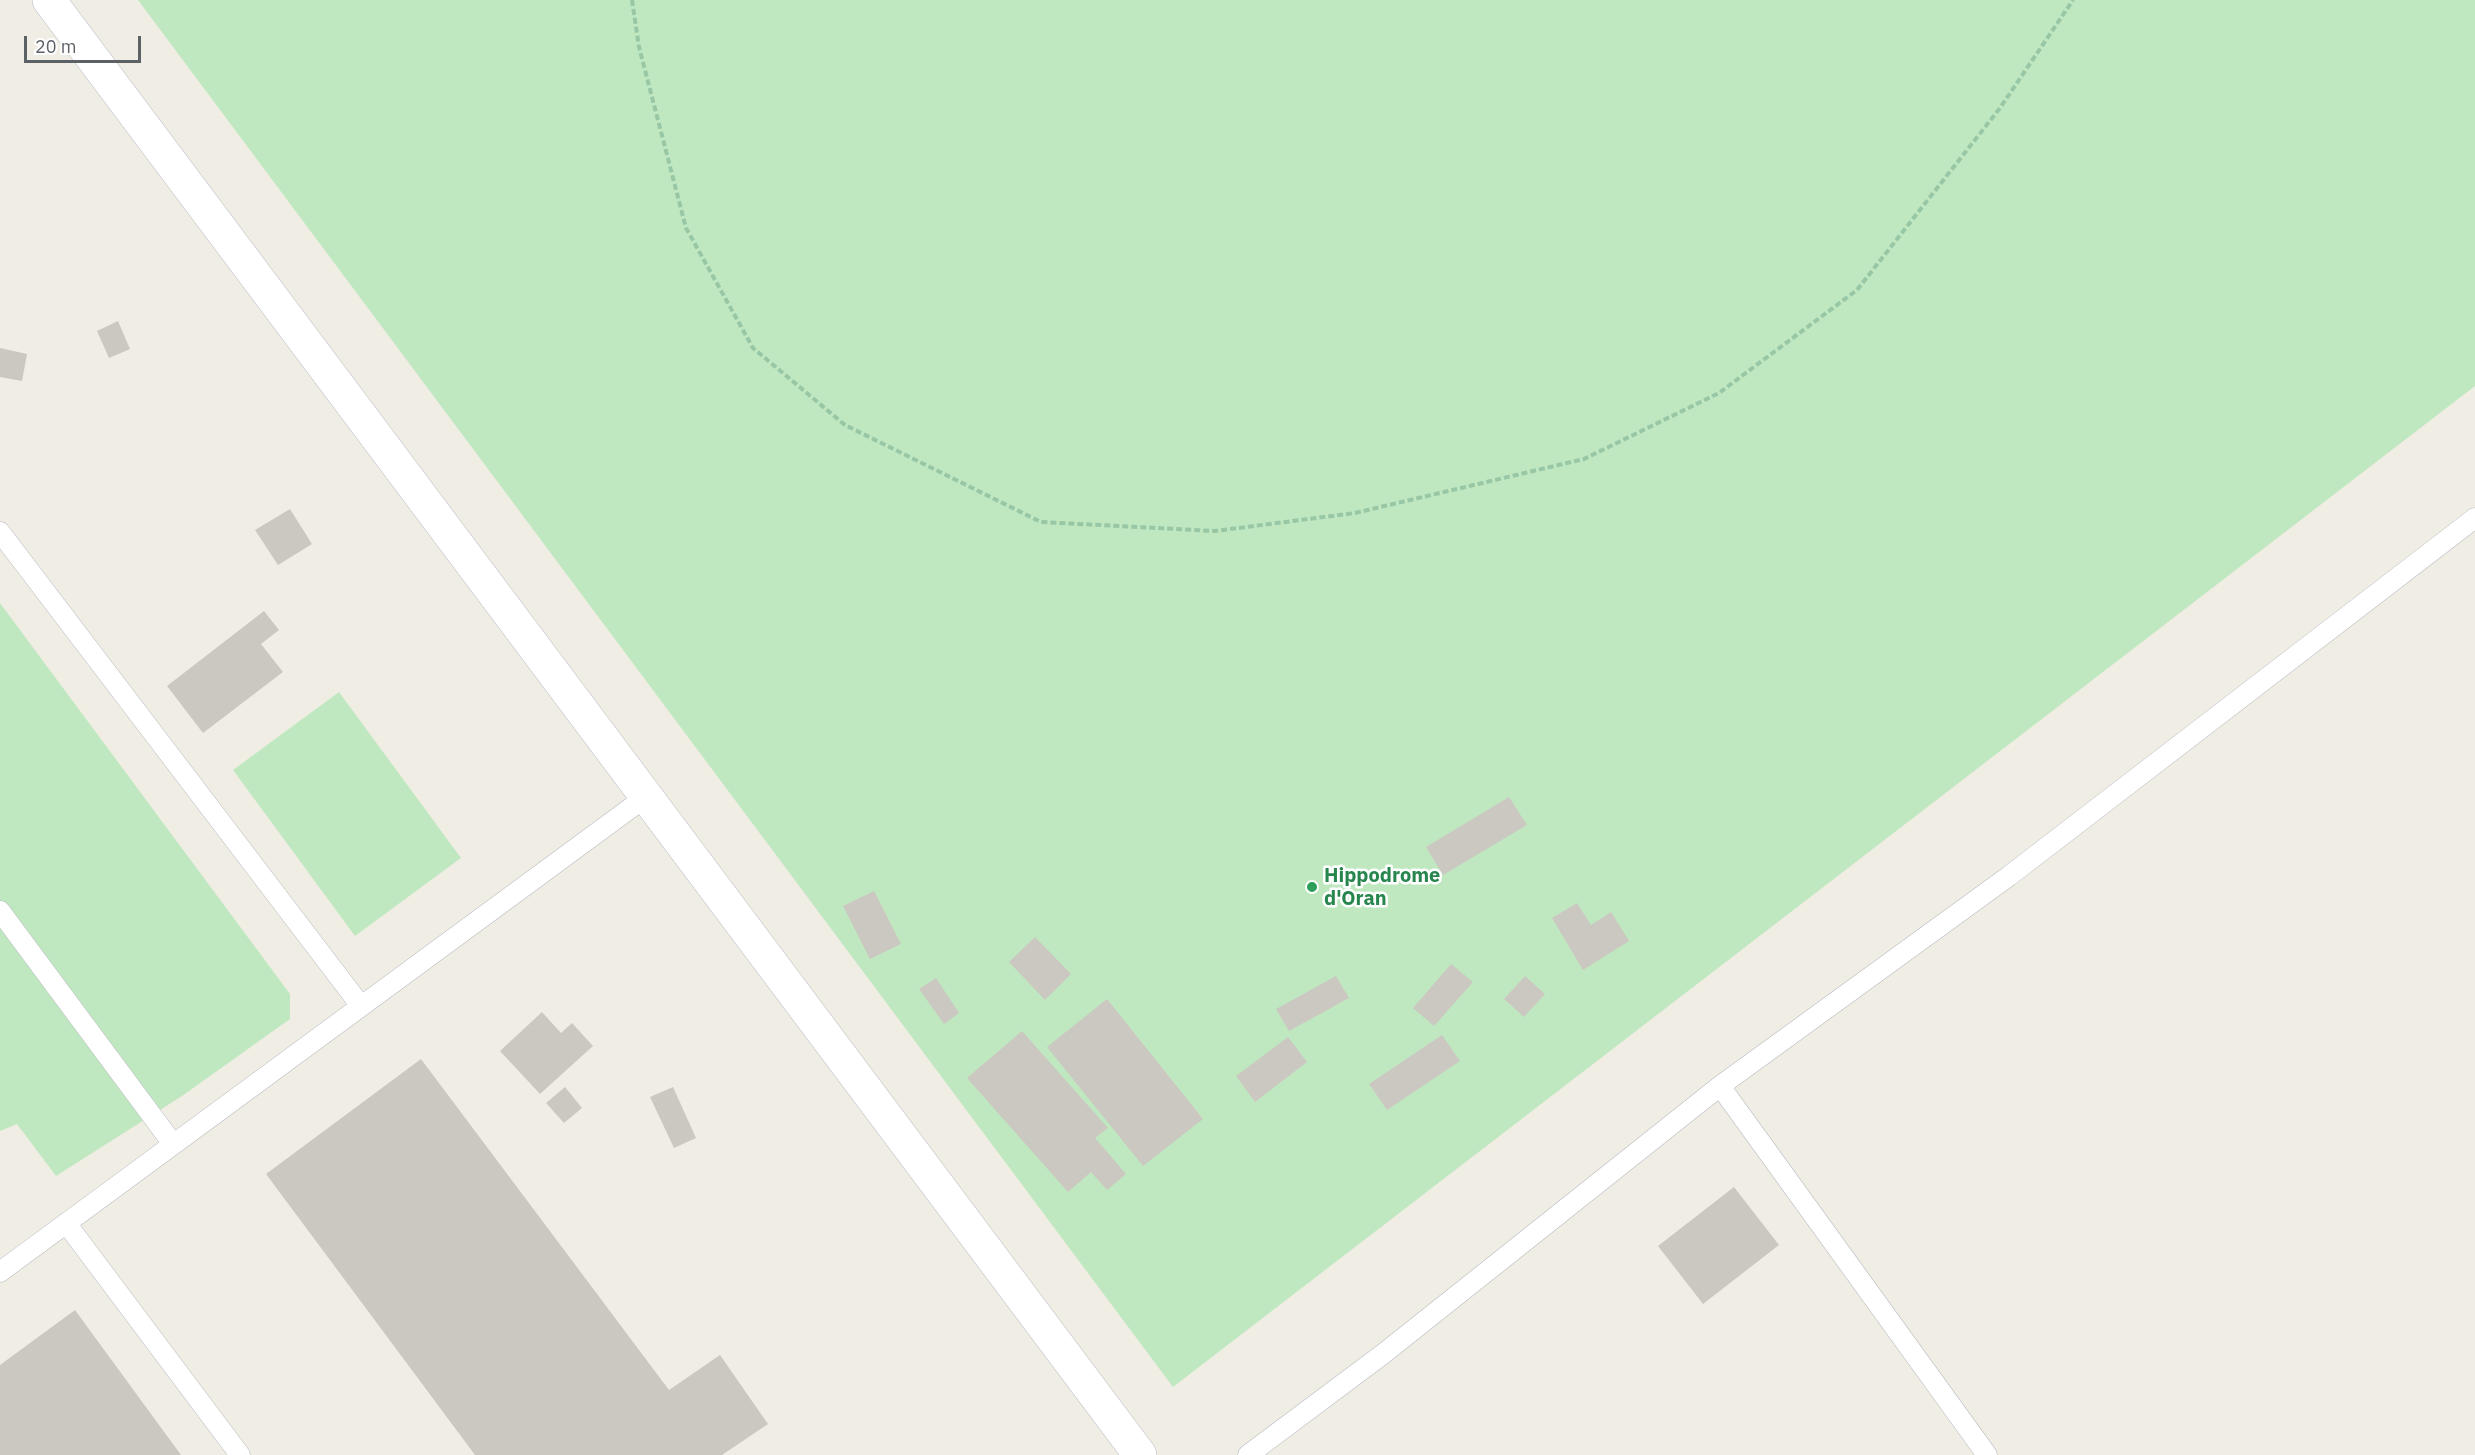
<!DOCTYPE html>
<html>
<head>
<meta charset="utf-8">
<style>
  body { margin:0 }
  #map { position:relative; width:2475px; height:1455px; overflow:hidden; background:#f0ede4; font-family:"IBM Plex Sans",sans-serif }
  canvas { display:block }
  .scale { position:absolute; left:24px; top:36px; width:117px; height:27px; box-sizing:border-box; border:3px solid #5c6166; border-top:0; padding-left:8px; font-size:18px; line-height:21px; white-space:nowrap; color:#5c6166; -webkit-text-stroke:4px #fff; paint-order:stroke }
</style>
</head>
<body>
<div id="map">
<canvas width="2475" height="1455"></canvas>
<div class="scale">20 m</div>
</div>
<script>
const c = document.querySelector('canvas').getContext('2d');
c.lineJoin = 'round';
function paint(path, color) { c.fillStyle = color; c.fill(path, 'evenodd'); }
function strokePath(path, color, width, dash) { c.strokeStyle = color; c.lineWidth = width; c.lineCap = dash ? 'butt' : 'round'; c.setLineDash(dash || []); c.stroke(path); }
function write(font, color, halo, rows, align = 'center') {
  c.font = font + ' "IBM Plex Sans",sans-serif'; c.lineWidth = 5; c.setLineDash([]); c.textBaseline = 'middle'; c.strokeStyle = halo; c.fillStyle = color; for (const [text, x, y, turn = 0] of rows) {
    c.save(); c.translate(x, y); c.rotate((+turn || 0) * Math.PI / 180); c.textAlign = isNaN(turn) ? turn : align; if (halo) c.strokeText(text, 0, 0); c.fillText(text, 0, 0); c.restore();
  }
}
paint(new Path2D(`
  M138,0H2475V386L1173,1387Z
  M0,603L290,994V1019L182,1096L56,1176L17,1124L0,1131Z
  M339,692L461,858L355,936L233,770Z`), '#c0e8c0');
paint(new Path2D(`
  M118,321L130,349L109,358L97,331Z
  M0,348L27,354L22,381L0,377Z
  M290,509L312,544L278,565L255,530Z
  M264,611L279,630L261,644L283,672L203,733L167,686Z
  M1509,797L1527,825L1443,875L1426,847Z
  M874,891L901,944L870,959L843,906Z
  M1577,903L1591,925L1611,912L1629,941L1583,970L1552,918Z
  M1035,937L1071,974L1045,1000L1009,962Z
  M1451,964L1473,982L1434,1026L1413,1008Z
  M1336,976L1349,998L1289,1031L1276,1009Z
  M1525,976L1545,994L1524,1017L1504,999Z
  M936,978L959,1013L944,1024L919,989Z
  M1107,999L1203,1119L1143,1166L1047,1047Z
  M542,1012L561,1033L572,1023L593,1046L540,1094L500,1051Z
  M1022,1031L1108,1128L1095,1138L1126,1174L1107,1190L1091,1172L1068,1192L967,1078Z
  M1442,1035L1460,1061L1387,1110L1369,1084Z
  M1288,1037L1307,1062L1255,1102L1236,1076Z
  M421,1059L669,1390L720,1355L768,1424L722,1455H475L266,1174Z
  M565,1087L582,1108L564,1123L546,1103Z
  M673,1087L696,1138L674,1148L650,1097Z
  M1734,1187L1779,1245L1703,1304L1658,1246Z
  M75,1310L181,1455H0V1365Z`), '#cbc8c1');
const service = new Path2D(`
  M0,532L361,1006
  M0,911L173,1144
  M1720,1086L1987,1455
  M66,1223L240,1455
  M0,1272L647,796
  M1248,1455L1383,1354L1720,1086L2009,876L2475,518`);
const secondary = new Path2D(`
  M49,0L1140,1455`);
strokePath(service, '#b7babf', 21);
strokePath(secondary, '#b8bbc1', 34);
strokePath(new Path2D(`
  M632,0L639,47L686,228L753,348L845,425L1041,522L1215,531L1355,513L1584,459L1719,393L1857,290L2000,108L2073,0`), '#97c7a4', 4, [6, 3]);
strokePath(service, '#fff', 20);
strokePath(secondary, '#fff', 33);
for (const [x, y, r, color] of [
  [1312,887,6,"#2e9e5b"]
]) { const dot = new Path2D(); dot.arc(x, y, r, 0, 2 * Math.PI); c.fillStyle = color; c.fill(dot); strokePath(dot, '#fff', 2); }
write('bold 20px', '#27864d', '#fff', [
  ["Hippodrome",1324,876],
  ["d'Oran",1324,899]
], 'left');
</script>
</body>
</html>
